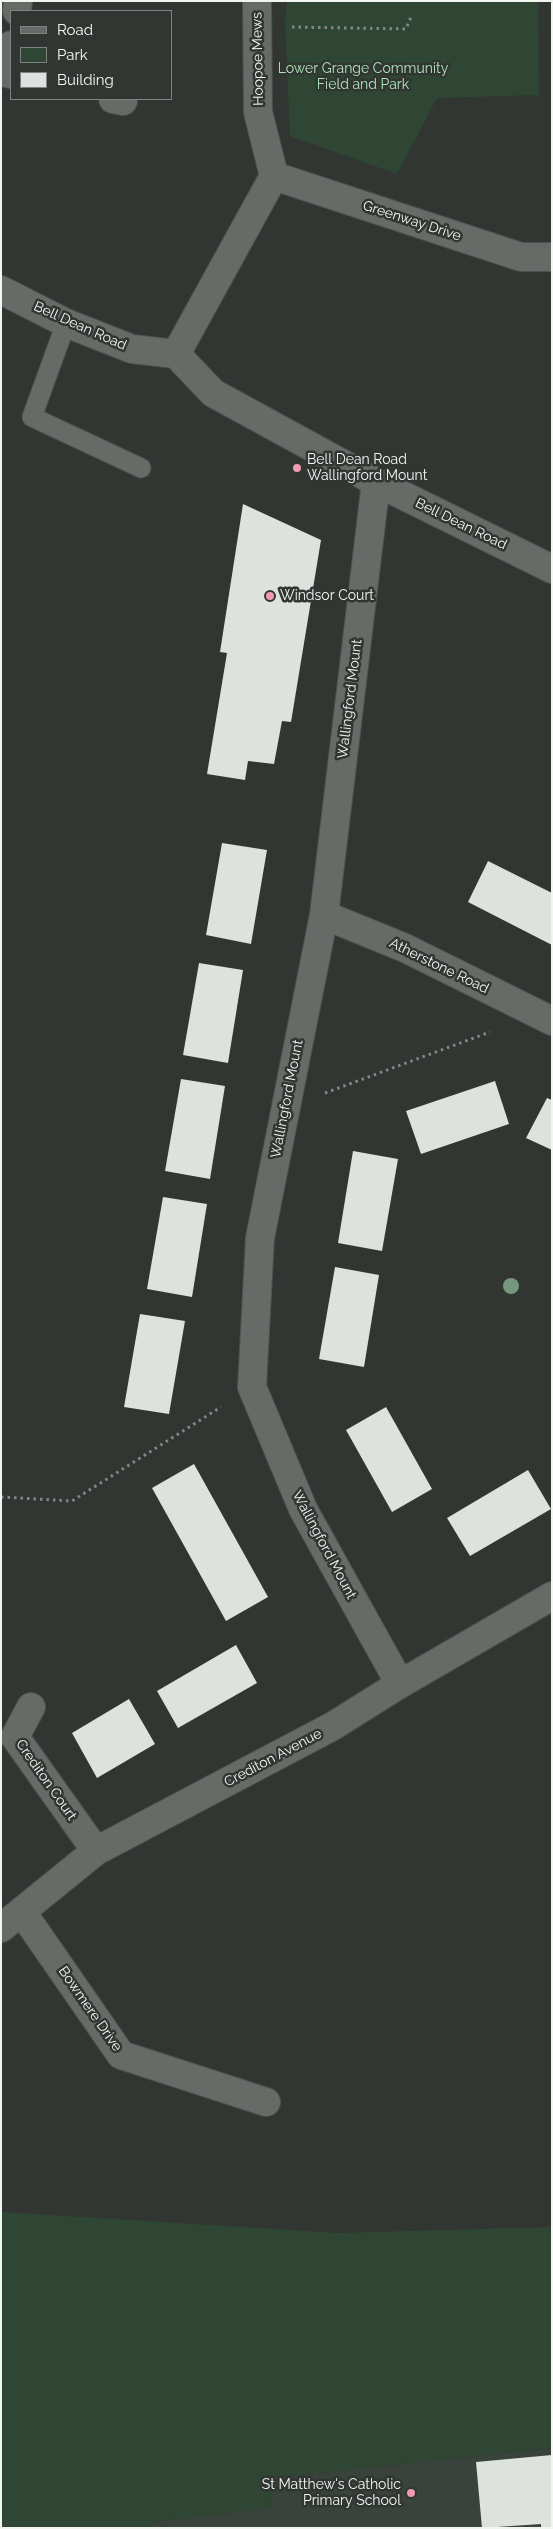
<!DOCTYPE html>
<html>
<head>
<meta charset="utf-8">
<style>
  body { margin:0 }
  #map { position:relative; width:553px; height:2529px; overflow:hidden; background:#323633; font-family:Raleway,sans-serif }
  canvas { display:block }
  .frame { position:absolute; inset:0; border:2px solid #f3f5f3; pointer-events:none }
  .legend { position:absolute; left:10px; top:10px; width:162px; height:90px; box-sizing:border-box; background:#323633; border:1px solid #7f8280; margin:0; padding:6px 9px; list-style:none; font-size:15px; color:#f3f5f3 }
  .legend li { display:flex; align-items:center; gap:10px; height:25px }
  .legend b { width:25px; border:1px solid #7f8280 }
</style>
</head>
<body>
<div id="map">
<canvas width="553" height="2529"></canvas>
<div class="frame"></div>
<ul class="legend">
<li><b style="height:6px;background:#676b67"></b>Road</li>
<li><b style="height:14px;background:#2f4634"></b>Park</li>
<li><b style="height:14px;background:#dde2de"></b>Building</li>
</ul>
</div>
<script>
const c = document.querySelector('canvas').getContext('2d');
c.lineJoin = 'round';
function paint(path, color) { c.fillStyle = color; c.fill(path, 'evenodd'); }
function strokePath(path, color, width, dash) { c.strokeStyle = color; c.lineWidth = width; c.lineCap = dash ? 'butt' : 'round'; c.setLineDash(dash || []); c.stroke(path); }
function write(font, color, halo, rows, align = 'center') {
  c.font = font + ' Raleway,sans-serif'; c.lineWidth = 5; c.setLineDash([]); c.textBaseline = 'middle'; c.strokeStyle = halo; c.fillStyle = color; for (const [text, x, y, turn = 0] of rows) {
    c.save(); c.translate(x, y); c.rotate((+turn || 0) * Math.PI / 180); c.textAlign = isNaN(turn) ? turn : align; if (halo) c.strokeText(text, 0, 0); c.fillText(text, 0, 0); c.restore();
  }
}
paint(new Path2D(`
  M552,2448V2528H151V2522L272,2508L270,2478Z`), '#39423b');
paint(new Path2D(`
  M287,1H538L539,95L437,98L397,174L290,136L285,21Z
  M1,2212L338,2233L552,2227V2448L270,2478L272,2508L151,2522V2528H1Z`), '#2f4634');
paint(new Path2D(`
  M243,504L321,540L291,722L282,721L274,764L248,761L245,780L207,774L227,653L220,652Z
  M222,843L267,850L251,944L206,935Z
  M488,861L552,893V945L468,902Z
  M199,963L243,970L228,1063L183,1055Z
  M181,1079L225,1086L210,1179L165,1171Z
  M495,1081L509,1124L421,1154L406,1111Z
  M547,1098L552,1100V1150L526,1138Z
  M353,1151L398,1159L382,1251L338,1243Z
  M163,1197L207,1204L192,1297L147,1289Z
  M335,1267L379,1275L364,1367L319,1359Z
  M140,1314L185,1321L169,1414L124,1407Z
  M386,1407L432,1489L392,1512L346,1430Z
  M194,1464L268,1597L226,1621L152,1488Z
  M528,1470L551,1509L470,1556L447,1518Z
  M236,1645L257,1683L178,1728L157,1691Z
  M129,1699L155,1744L97,1778L72,1733Z
  M552,2455V2528H541V2524L482,2528L476,2462Z`), '#dde2de');
const lane = new Path2D(`
  M66,323L32,417L141,468`);
const street = new Path2D(`
  M257,1L258,112L274,176
  M17,11L18,1
  M11,45L6,73L11,74
  M113,99L123,101
  M274,176L521,257H552
  M1,290L66,323L132,349L176,354L213,393L376,482L552,569
  M176,354L274,176
  M376,482L324,915L260,1238L252,1387L303,1509L400,1684
  M324,915L405,948L552,1021
  M31,1707L15,1737L96,1851
  M22,1912L121,2055L266,2102
  M1,1928L96,1851L333,1726L400,1684L552,1596`);
strokePath(lane, '#4e514f', 21);
strokePath(street, '#4e514f', 30);
strokePath(new Path2D(`
  M292,27L406,29L411,17
  M325,1093L490,1032
  M1,1497L72,1501L221,1407`), '#848785', 3, [2.5, 4]);
strokePath(lane, '#676b67', 19);
strokePath(street, '#676b67', 28);
c.fillStyle = '#76967d';
for (const [x, y] of [
  [511,1286]
]) { c.beginPath(); c.arc(x, y, 8, 0, 2 * Math.PI); c.fill(); }
for (const [x, y, r, color] of [
  [297,468,5,"#f19ab4"],
  [270,596,5,"#f19ab4"],
  [411,2493,5,"#f19ab4"]
]) { const dot = new Path2D(); dot.arc(x, y, r, 0, 2 * Math.PI); c.fillStyle = color; c.fill(dot); strokePath(dot, '#323633', 2); }
write('14px', '#f3f5f3', '#323633', [
  ["Hoopoe Mews",258,59,-91],
  ["Greenway Drive",412,221,18],
  ["Bell Dean Road",80,326,24],
  ["Bell Dean Road",461,524,26],
  ["Wallingford Mount",350,699,-83],
  ["Atherstone Road",439,966,26],
  ["Wallingford Mount",287,1099,-79],
  ["Wallingford Mount",324,1545,62],
  ["Crediton Avenue",273,1758,-28],
  ["Crediton Court",46,1780,55],
  ["Bowmere Drive",90,2009,55]
]);
write('14px', '#aee4b9', '#323633', [
  ["Lower Grange Community",363,69],
  ["Field and Park",363,85]
]);
write('14px', '#f3f5f3', '#323633', [
  ["Bell Dean Road",307,460],
  ["Wallingford Mount",307,476],
  ["Windsor Court",280,596],
  ["St Matthew's Catholic",401,2485,"right"],
  ["Primary School",401,2501,"right"]
], 'left');
</script>
</body>
</html>
